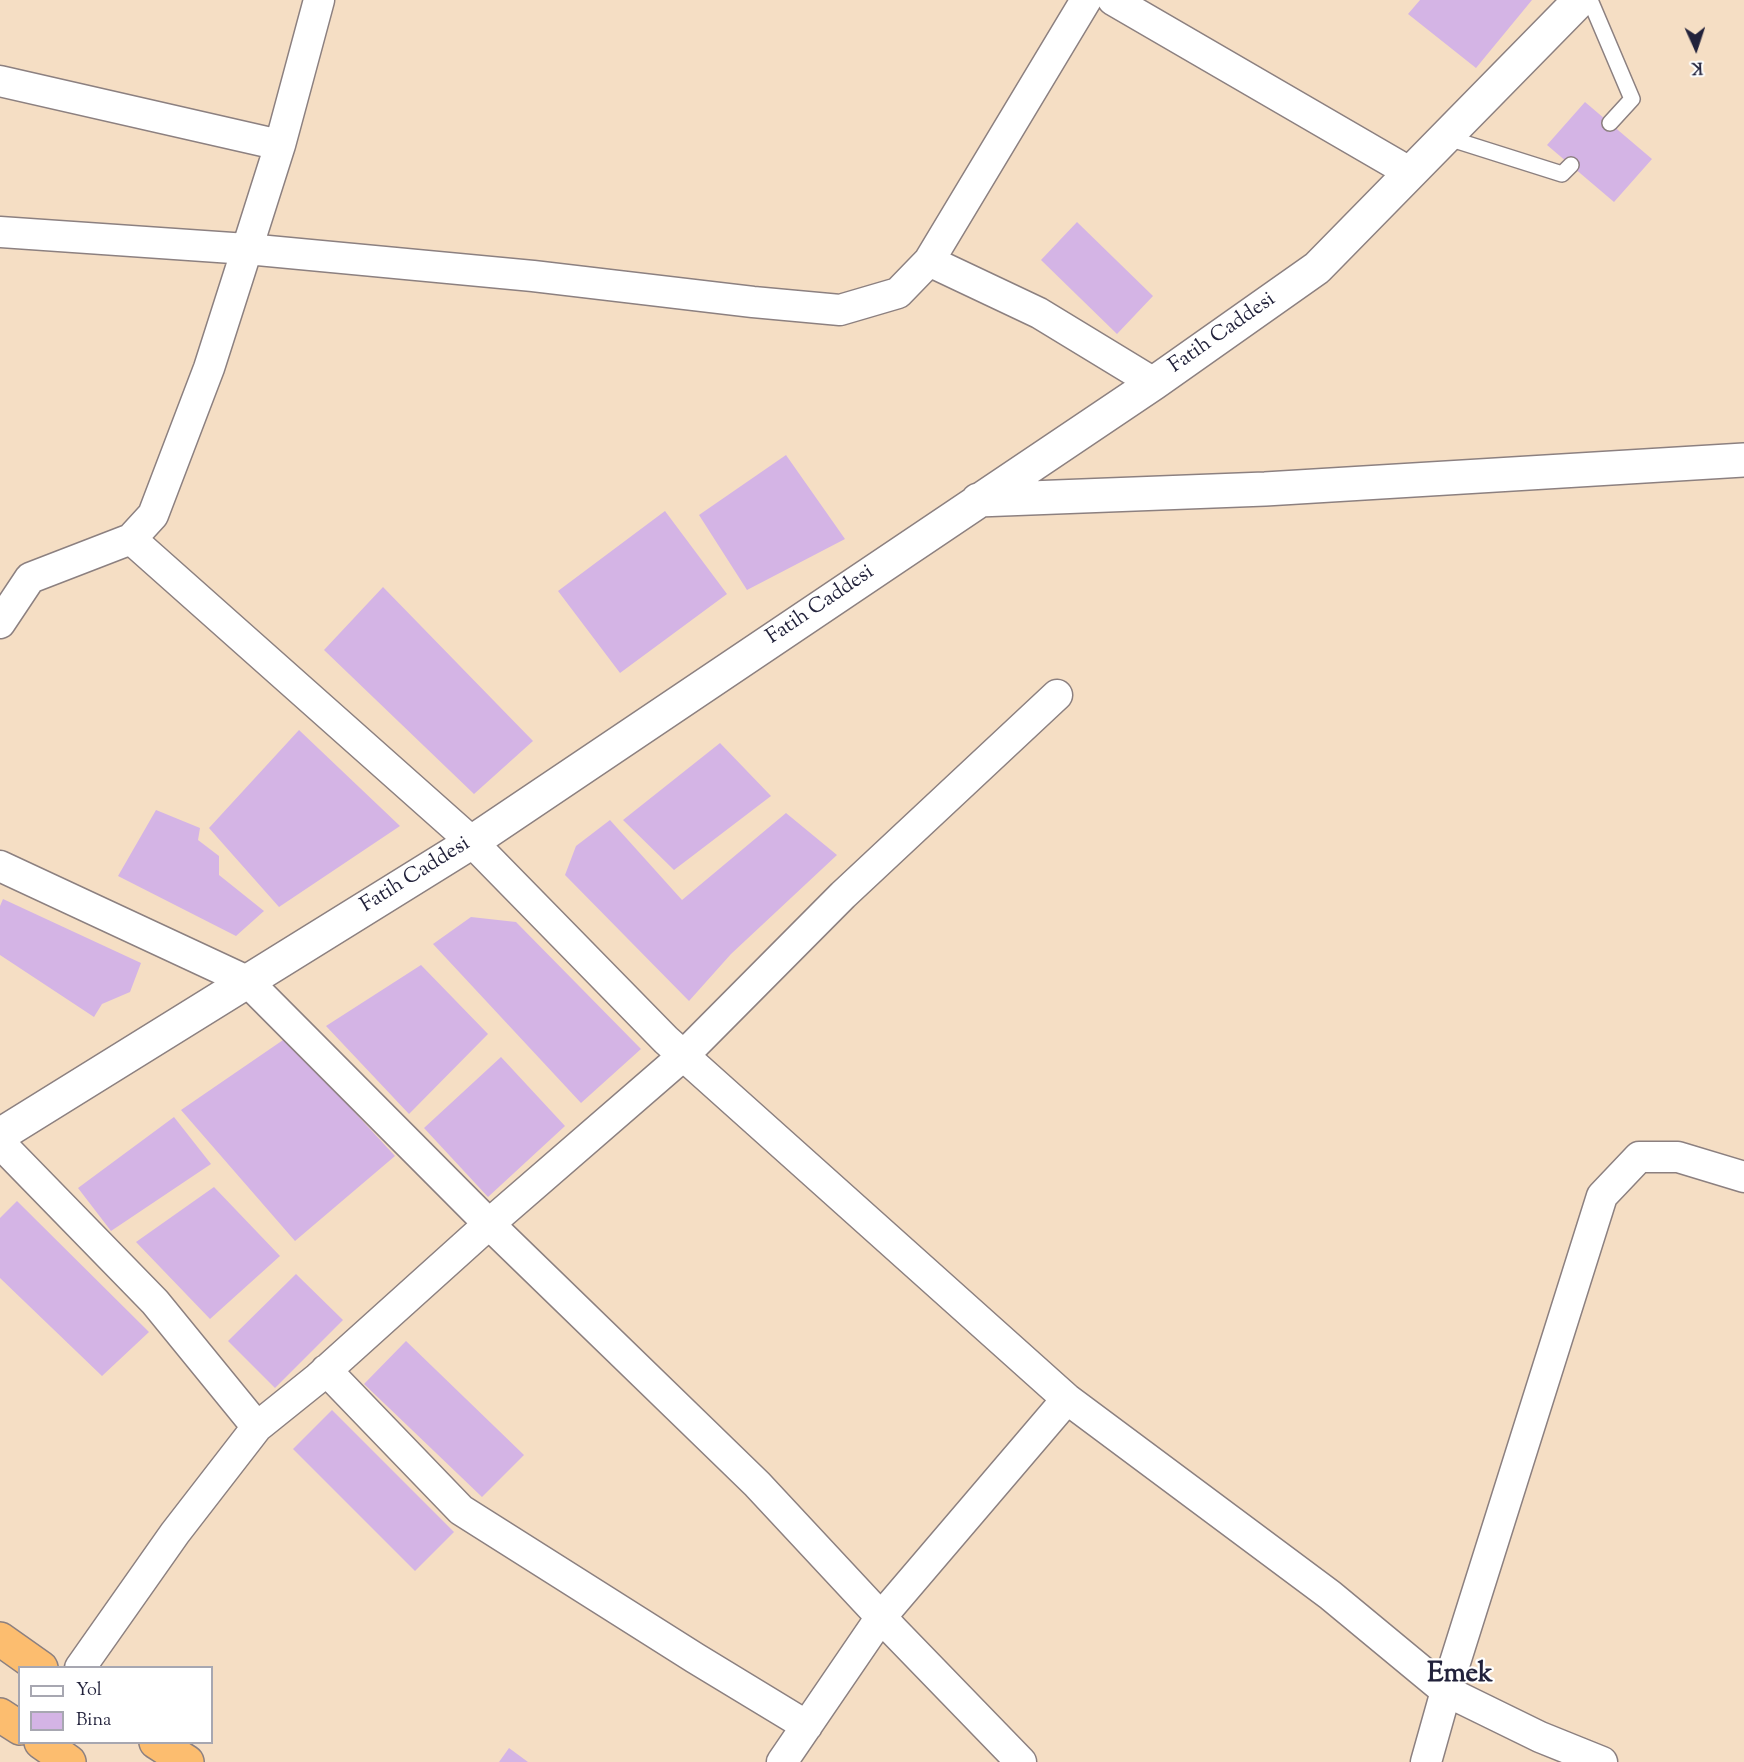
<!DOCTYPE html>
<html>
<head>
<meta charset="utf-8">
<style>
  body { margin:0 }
  #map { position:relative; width:1744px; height:1762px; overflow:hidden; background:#f5dec4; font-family:"Sorts Mill Goudy",serif }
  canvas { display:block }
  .legend { position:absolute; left:18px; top:1666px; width:195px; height:78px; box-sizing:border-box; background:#fff; border:2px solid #a7a7b1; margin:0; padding:8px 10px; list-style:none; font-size:18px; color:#22223b }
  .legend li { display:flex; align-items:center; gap:12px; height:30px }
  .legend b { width:30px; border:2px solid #a7a7b1 }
  .north { position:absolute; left:1666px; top:18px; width:60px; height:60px; -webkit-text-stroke:4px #fff; paint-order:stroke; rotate:177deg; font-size:16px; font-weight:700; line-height:24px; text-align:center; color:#22223b }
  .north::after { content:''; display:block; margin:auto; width:21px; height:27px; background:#22223b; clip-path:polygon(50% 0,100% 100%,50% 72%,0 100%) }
</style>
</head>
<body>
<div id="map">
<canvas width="1744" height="1762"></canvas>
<ul class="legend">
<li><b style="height:8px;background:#fff"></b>Yol</li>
<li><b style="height:16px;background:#d4b4e5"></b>Bina</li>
</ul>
<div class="north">K</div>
</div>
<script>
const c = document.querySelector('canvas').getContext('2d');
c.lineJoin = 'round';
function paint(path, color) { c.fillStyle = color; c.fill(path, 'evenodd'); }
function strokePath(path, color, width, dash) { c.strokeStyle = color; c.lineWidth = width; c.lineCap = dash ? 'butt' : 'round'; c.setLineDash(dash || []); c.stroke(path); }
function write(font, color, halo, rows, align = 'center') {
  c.font = font + ' "Sorts Mill Goudy",serif'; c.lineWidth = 4.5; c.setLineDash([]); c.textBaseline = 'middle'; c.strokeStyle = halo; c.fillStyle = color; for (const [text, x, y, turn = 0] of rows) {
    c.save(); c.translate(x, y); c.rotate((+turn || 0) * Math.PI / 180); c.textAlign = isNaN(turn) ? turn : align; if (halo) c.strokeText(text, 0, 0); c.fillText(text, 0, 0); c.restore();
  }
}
paint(new Path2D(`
  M1420,0H1532L1476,68L1408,14Z
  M1585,102L1652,159L1614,202L1547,145Z
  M1077,222L1153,296L1117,334L1041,260Z
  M786,455L845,539L747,590L699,515Z
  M665,511L727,594L620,673L558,591Z
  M383,587L533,741L474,794L324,650Z
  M299,730L400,826L279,907L209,828Z
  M720,743L771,796L674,870L623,820Z
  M156,810L200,828L198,840L219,856V875L264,911L236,936L118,876Z
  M786,813L837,855L731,954L689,1001L565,875L576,846L610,820L682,900Z
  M3,899L141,963L130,992L102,1004L94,1017L0,955V906Z
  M471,917L516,922L641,1049L581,1103L433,944Z
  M421,965L488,1034L409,1114L326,1026Z
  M286,1038L395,1156L295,1241L181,1110Z
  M501,1057L565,1126L488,1197L424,1128Z
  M174,1117L211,1164L111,1231L78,1188Z
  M214,1187L280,1256L210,1319L136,1242Z
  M17,1201L149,1332L102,1376L0,1278V1218Z
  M296,1274L343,1320L275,1388L228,1341Z
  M406,1341L524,1455L482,1497L364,1384Z
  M332,1410L454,1532L415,1571L293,1449Z
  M509,1748L528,1762H499Z`), '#d4b4e5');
const service = new Path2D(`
  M1590,0L1632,99L1610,123
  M1445,137L1562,174L1571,165`);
const minor = new Path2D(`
  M1113,0L1411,173
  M0,81L280,145
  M0,232L247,249L533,276L753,302L840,310L898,293L929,261L1086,0
  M929,261L1039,313L1154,383
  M131,539L472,842L666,1040L1067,1399L1330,1595L1446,1691L1540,1737L1602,1762
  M0,623L30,578L131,539L153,515L209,368L247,249L280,145L319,0
  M0,866L247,981L489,1224L757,1484L894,1631L1021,1762
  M0,1143L155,1302L257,1427
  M326,1370L461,1510L695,1658L807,1726
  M80,1668L175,1533L257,1427L318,1378L489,1224L684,1055L843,895L1057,695
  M782,1762L881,1617L1067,1399
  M1426,1762L1446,1691L1602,1196L1639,1157H1678L1744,1177`);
const tertiary = new Path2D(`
  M978,500L1265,489L1744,460
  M0,1135L472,842L1154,383L1317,268L1580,0`);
const trunk = new Path2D(`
  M0,1639L41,1668
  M0,1715L20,1728
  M41,1742L69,1762
  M156,1742L187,1762`);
strokePath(service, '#8c8080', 18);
strokePath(minor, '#8c8080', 33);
strokePath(tertiary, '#8c8080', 36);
strokePath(trunk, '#8c8080', 36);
strokePath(service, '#fff', 15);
strokePath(minor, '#fff', 30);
strokePath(tertiary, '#fff', 33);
strokePath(trunk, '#fcbd6f', 33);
write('21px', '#22223b', '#fff', [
  ["Fatih Caddesi",1223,334,-35],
  ["Fatih Caddesi",821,606,-34],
  ["Fatih Caddesi",416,876,-32]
]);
write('bold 27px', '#22223b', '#fff', [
  ["Emek",1460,1676]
]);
</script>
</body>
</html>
